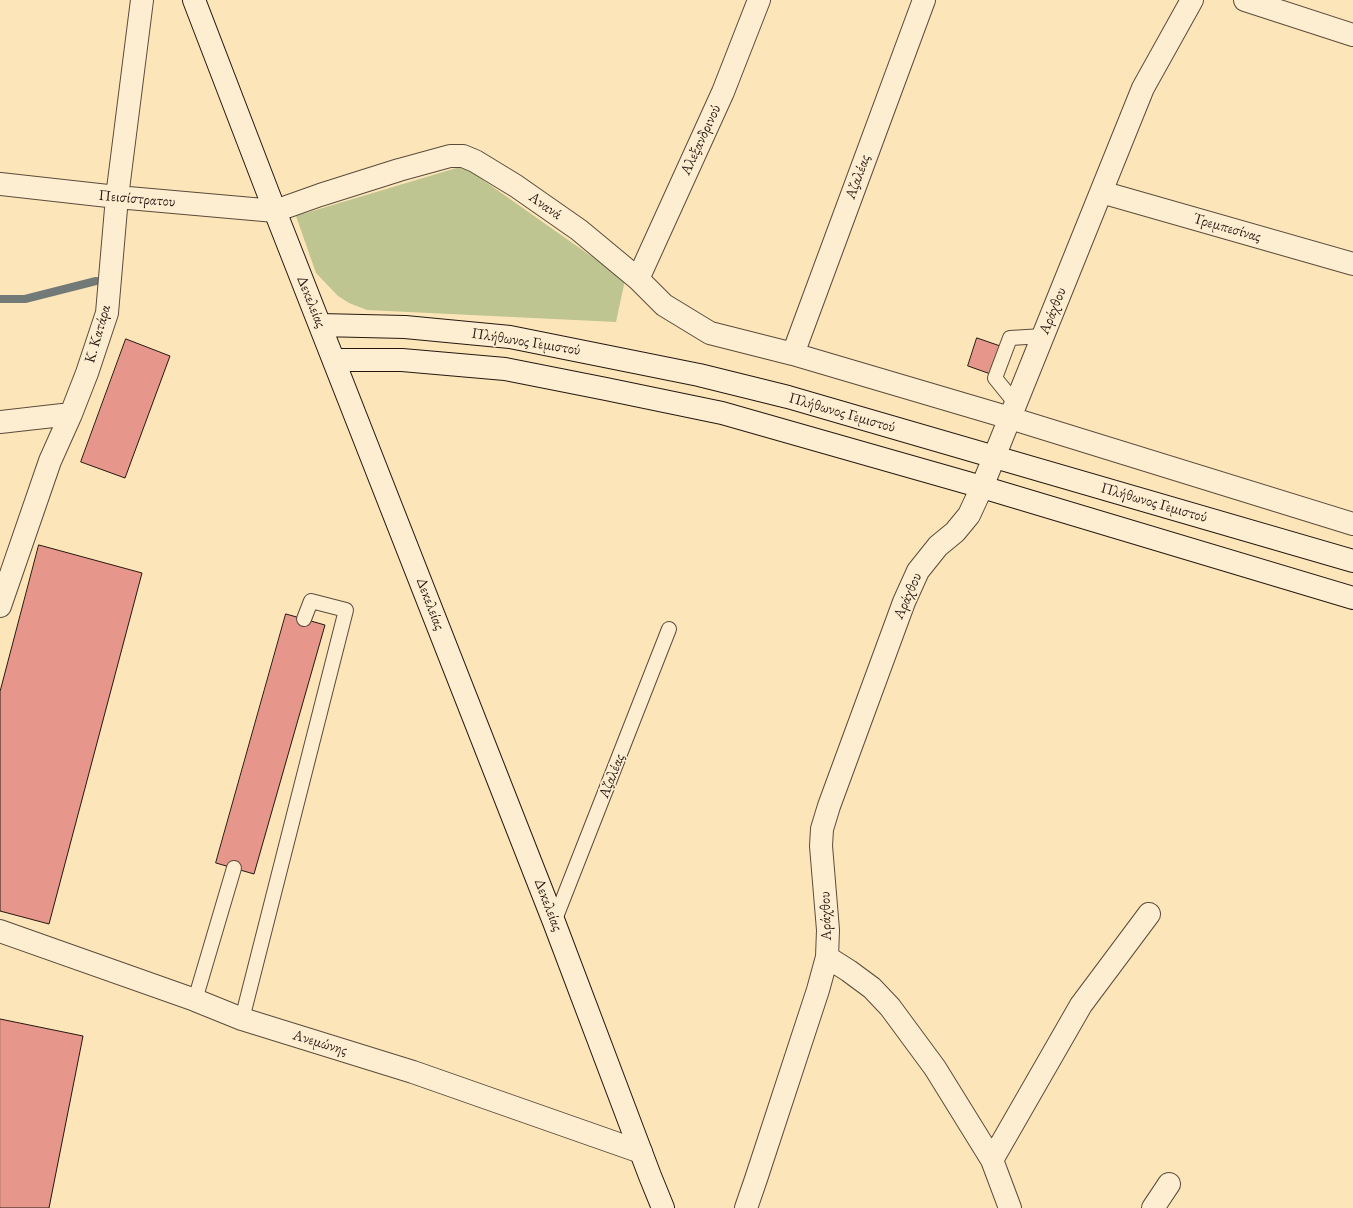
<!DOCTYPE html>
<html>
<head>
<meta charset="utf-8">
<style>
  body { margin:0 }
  canvas { display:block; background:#fce5b8 }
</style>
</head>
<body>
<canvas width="1353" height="1208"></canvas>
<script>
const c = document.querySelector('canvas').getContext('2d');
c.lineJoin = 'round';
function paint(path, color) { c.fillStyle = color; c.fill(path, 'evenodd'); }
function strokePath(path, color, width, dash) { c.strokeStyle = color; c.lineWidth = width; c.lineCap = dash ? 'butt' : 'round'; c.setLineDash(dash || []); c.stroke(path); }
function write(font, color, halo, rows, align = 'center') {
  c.font = font + ' "EB Garamond",serif'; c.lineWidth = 3.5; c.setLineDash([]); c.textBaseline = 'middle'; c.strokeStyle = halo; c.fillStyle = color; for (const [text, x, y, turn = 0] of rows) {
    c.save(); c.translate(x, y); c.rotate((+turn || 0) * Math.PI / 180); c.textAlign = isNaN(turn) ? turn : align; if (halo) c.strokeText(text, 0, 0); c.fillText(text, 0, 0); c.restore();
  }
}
paint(new Path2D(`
  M463,166L625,280L616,322L367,310L349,303L338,296L316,273L296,216Z`), '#bec590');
strokePath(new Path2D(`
  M0,299H25L96,281`), '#717a76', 8);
const building = new Path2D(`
  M977,338L1009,349L999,377L968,366Z
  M126,339L170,356L125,478L81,462Z
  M39,545L142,573L49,924L0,911V692Z
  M286,614L325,625L254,874L216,863Z
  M0,1019L83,1036L49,1208H0Z`);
paint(building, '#e6968a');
strokePath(building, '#251811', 1);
const lane = new Path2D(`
  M1016,404L995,378L1010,338L1043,336
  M554,922L669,629
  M195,1000L234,868
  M242,1019L346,610L311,601L304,619`);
const street = new Path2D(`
  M1245,0L1353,35
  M0,184L117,197L275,211L320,195L399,170L450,156H463L475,161L516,186L579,230L638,279L664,305L710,333L793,354L1010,418L1353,524
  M1101,192L1353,264
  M638,279L723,92L759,0
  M793,354L924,0
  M0,422L71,414
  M0,606L50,461L71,414L87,373L107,313L117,197L142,0
  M0,931L195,1000L242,1019L413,1072L641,1152
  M827,957L849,971L872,988L890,1007L935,1068L992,1160L1010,1208
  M992,1160L1081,1005L1149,914
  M746,1208L756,1179L818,990L827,957L828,930L821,846L822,829L829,806L904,602L918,571L938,546L955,532L969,515L982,487L1143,88L1192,0
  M1153,1208L1169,1184`);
const secondary = new Path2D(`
  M194,0L275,211L554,922L650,1176L663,1208
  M320,325L405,327L510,337L699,375L788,397L1353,561
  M334,360H402L505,369L606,389L722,413L982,487L1353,598`);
strokePath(lane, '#5b4b3b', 16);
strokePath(street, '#5b4b3b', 24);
strokePath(secondary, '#251811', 24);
strokePath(lane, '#fdeed1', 14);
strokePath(street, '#fdeed1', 22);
strokePath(secondary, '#fdeed1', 22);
write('15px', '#251811', '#fdeed1', [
  ["Αλεξανδρινού",701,140,-65],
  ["Αζαλέας",858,177,-70],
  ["Πεισίστρατου",137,199,5],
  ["Ανανά",545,206,35],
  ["Τρεμπεσίνας",1227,228,16],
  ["Δεκελείας",311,302,68],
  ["Αράχθου",1053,311,-68],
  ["Κ. Κατάρα",98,334,-74],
  ["Πλήθωνος Γεμιστού",526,342,9],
  ["Πλήθωνος Γεμιστού",842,413,16],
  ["Πλήθωνος Γεμιστού",1154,503,16],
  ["Αράχθου",908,596,-66],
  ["Δεκελείας",430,604,69],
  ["Αζαλέας",612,776,-68],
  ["Δεκελείας",548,905,69],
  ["Αράχθου",826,916,-92],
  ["Ανεμώνης",320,1043,17]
]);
</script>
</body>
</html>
